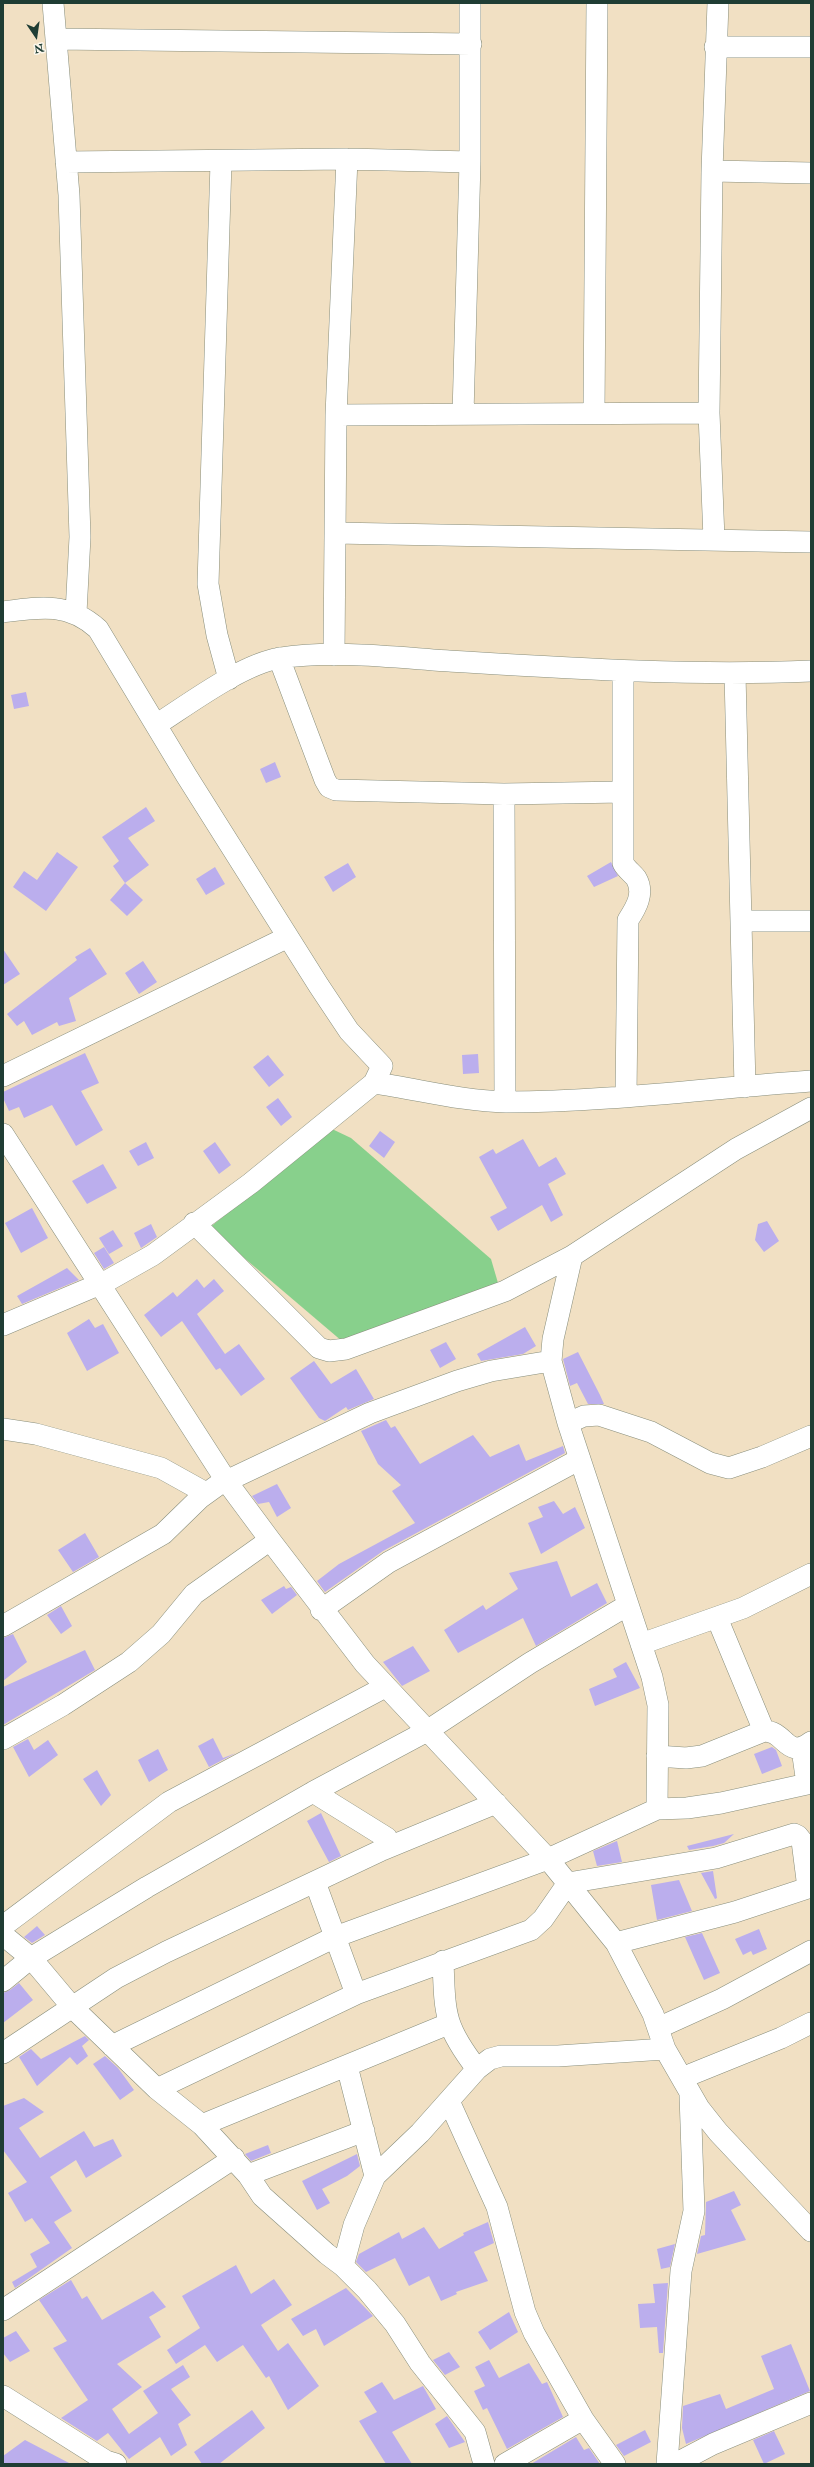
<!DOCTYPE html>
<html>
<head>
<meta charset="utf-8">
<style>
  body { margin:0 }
  #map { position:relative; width:814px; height:2467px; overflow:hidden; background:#f1e0c3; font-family:"IM FELL English",serif }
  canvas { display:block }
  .frame { position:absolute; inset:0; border:4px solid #1f3d34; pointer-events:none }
  .north { position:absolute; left:16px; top:16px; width:40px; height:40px; -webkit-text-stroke:3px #fbf7ec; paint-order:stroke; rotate:167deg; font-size:11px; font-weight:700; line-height:16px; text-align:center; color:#1f3d34 }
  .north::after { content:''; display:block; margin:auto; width:14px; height:18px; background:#1f3d34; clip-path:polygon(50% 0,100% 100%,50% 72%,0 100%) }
</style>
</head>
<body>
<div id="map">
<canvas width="814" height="2467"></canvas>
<div class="frame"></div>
<div class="north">N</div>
</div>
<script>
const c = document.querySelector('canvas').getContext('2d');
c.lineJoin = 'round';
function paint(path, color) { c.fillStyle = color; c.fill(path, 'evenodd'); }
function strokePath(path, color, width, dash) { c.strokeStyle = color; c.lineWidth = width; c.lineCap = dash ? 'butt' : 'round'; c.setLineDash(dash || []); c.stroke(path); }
paint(new Path2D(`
  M332,1129L351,1138L491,1259L498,1283L343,1342L209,1228Z`), '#88d08c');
paint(new Path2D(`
  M26,692L29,706L14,709L11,695Z
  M275,762L281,777L266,783L260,769Z
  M146,807L155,821L128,838L149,865L125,883L113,866L119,861L102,837Z
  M57,852L78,867L46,911L13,887L24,871L37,880Z
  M611,862L618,876L594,887L587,876Z
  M348,863L356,877L333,892L324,877Z
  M215,867L225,884L206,895L196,879Z
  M125,883L143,900L127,916L110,900Z
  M90,948L107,974L69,998L76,1021L59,1026L57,1022L32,1035L24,1021L17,1026L7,1014L77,960L75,957Z
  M3,949L20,974L3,985Z
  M143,961L157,982L139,994L125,973Z
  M85,1053L99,1083L81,1091L103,1130L76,1146L52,1105L24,1118L19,1107L9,1111L3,1098V1092Z
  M478,1054L479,1073L463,1074L462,1055Z
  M268,1055L284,1075L269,1087L253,1067Z
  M278,1098L292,1117L281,1126L266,1107Z
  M380,1131L395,1142L384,1158L369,1146Z
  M523,1139L539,1167L556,1157L566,1174L548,1184L563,1215L551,1222L542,1205L498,1231L490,1217L507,1208L479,1157L493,1149L496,1154Z
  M146,1142L154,1158L138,1166L129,1151Z
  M215,1142L231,1165L219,1174L203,1151Z
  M103,1164L117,1188L87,1204L72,1181Z
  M32,1208L48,1238L21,1253L5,1223Z
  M767,1221L779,1241L764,1252L755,1240L758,1224Z
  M151,1224L157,1237L141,1248L134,1233Z
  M113,1230L123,1246L109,1254L99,1238Z
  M104,1247L114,1263L104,1269L94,1253Z
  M67,1268L79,1280L22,1304L17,1296Z
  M197,1279L204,1288L214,1279L224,1291L197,1314L225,1354L239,1344L265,1379L241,1396L220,1368L216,1370L182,1321L161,1337L144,1315L173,1292L177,1297Z
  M89,1319L95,1328L103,1324L119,1353L87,1371L67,1333Z
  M525,1327L536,1346L523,1354L481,1361L477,1354Z
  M446,1342L456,1359L440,1368L430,1350Z
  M578,1352L600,1395L604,1404H588L577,1383L570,1386L563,1359Z
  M314,1361L331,1384L356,1369L374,1399L348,1410L346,1407L325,1421L319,1418L290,1378Z
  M386,1420L391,1428L395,1426L420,1464L473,1435L490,1457L519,1444L526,1461L563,1446L565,1453L383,1551L325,1592L317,1581L339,1564L415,1523L392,1491L401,1485L378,1464L361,1431Z
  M277,1484L291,1508L277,1517L269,1502L258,1504L252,1496Z
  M554,1501L563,1514L575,1507L585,1528L541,1554L528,1523L543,1517L538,1507Z
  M85,1533L99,1557L73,1572L58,1550Z
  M557,1561L571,1597L597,1583L607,1603L536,1646L523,1618L458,1653L444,1630L483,1605L486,1610L518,1589L509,1573Z
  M284,1586L286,1589L291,1587L297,1595L272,1614L261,1600Z
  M61,1606L72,1626L61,1634L47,1615Z
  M13,1634L27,1662L3,1681V1638Z
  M413,1646L430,1671L402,1686L383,1662Z
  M85,1650L95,1670L3,1725V1687Z
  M626,1662L640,1688L595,1706L589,1689L617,1677L613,1669Z
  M213,1738L223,1758L236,1753L209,1767L198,1746Z
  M28,1739L34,1750L48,1740L58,1755L29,1777L13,1747Z
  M772,1747L776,1750L782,1766L762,1774L754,1754Z
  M158,1749L168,1770L149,1782L138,1760Z
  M97,1770L111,1795L101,1806L83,1779Z
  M321,1813L341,1856L329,1862L307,1821Z
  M734,1834L724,1843L713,1846L689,1850L687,1846Z
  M617,1841L622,1862L597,1866L593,1851Z
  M713,1871L717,1898L715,1899L701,1873Z
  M679,1880L692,1911L657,1920L651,1885Z
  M37,1926L45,1935L32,1943L24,1937Z
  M759,1929L767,1949L753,1955L751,1951L743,1955L735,1939Z
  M702,1933L720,1973L704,1980L685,1937Z
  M19,1983L33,2000L3,2023V1993L10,1990Z
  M85,2036L89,2040L82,2046L88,2056L77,2065L70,2057L37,2086L19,2057L31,2049L41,2059Z
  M105,2056L118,2068L134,2090L120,2100L93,2064Z
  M24,2098L44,2112L19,2128L40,2158L84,2131L94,2147L113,2139L122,2156L86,2178L76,2160L50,2177L72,2211L54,2222L72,2248L15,2288L12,2282L37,2267L30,2254L50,2243L32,2218L25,2222L8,2193L27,2182L3,2150V2106Z
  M268,2145L271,2153L251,2161L245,2154Z
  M357,2154L360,2166L347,2176L322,2189L330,2203L317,2210L302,2181Z
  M734,2191L741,2205L731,2210L746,2240L697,2254L701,2236L705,2235L706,2202Z
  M488,2222L494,2243L474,2252L488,2281L456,2292L457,2294L441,2301L429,2276L409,2286L395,2258L366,2272L356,2262L359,2254L399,2232L402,2239L424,2227L439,2249L464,2235L463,2233Z
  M675,2244L670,2267L661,2269L657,2249Z
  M236,2265L251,2294L274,2279L292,2305L261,2325L278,2351L288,2343L319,2386L288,2410L269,2376L266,2378L243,2345L217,2362L205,2345L176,2364L167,2350L200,2328L182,2296Z
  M71,2280L82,2299L87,2296L102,2320L153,2291L166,2307L149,2317L161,2337L117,2364L142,2387L112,2409L129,2434L158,2413L143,2391L183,2365L190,2377L171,2389L191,2415L178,2424L187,2445L171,2456L160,2437L129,2459L108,2433L97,2441L61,2418L88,2400L53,2348L67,2341L39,2300Z
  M668,2283L663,2353H659L657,2327L640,2328L638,2304L655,2303L653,2284Z
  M346,2288L373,2316L324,2346L316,2329L303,2336L291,2319Z
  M509,2312L518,2332L490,2350L478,2332Z
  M16,2331L30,2351L10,2362L3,2353V2338Z
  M791,2344L810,2391L686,2444L682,2428L683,2406L720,2394L726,2409L774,2389L761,2356Z
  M449,2352L460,2367L445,2375L433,2360Z
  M489,2360L499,2378L529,2363L542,2384L547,2382L563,2417L507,2449L487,2408L483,2410L474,2391L485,2386L475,2367Z
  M382,2382L394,2400L423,2386L436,2409L392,2432L412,2464H386L359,2421L377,2412L364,2392Z
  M252,2410L265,2428L219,2464H202L194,2452Z
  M447,2416L465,2442L449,2448L435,2424Z
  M645,2430L651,2442L624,2456L616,2445Z
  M774,2431L785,2454L764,2464L753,2440Z
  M576,2437L584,2450L589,2448L600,2464H531Z
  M25,2440L71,2464H3V2456Z`), '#bbaeed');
const street = new Path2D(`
  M53,3L69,195L80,537L76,613
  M56,39L471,44
  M715,47H811
  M66,162L347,159L470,162
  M221,162L208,584L217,635L229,679
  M712,171L811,173
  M594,413L597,3
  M463,414L470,162V3
  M336,415L709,413
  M335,533L811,542
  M714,539L709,413L712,171L718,3
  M3,612C40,607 68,602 98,629L186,775L319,986L349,1031L382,1066L374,1083C418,1089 461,1101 506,1102C607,1102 710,1088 811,1081
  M334,655L336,415L347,159
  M279,658L325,780L329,787L336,790L504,794L623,792
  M623,671V863C626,869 632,873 636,878C645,893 636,908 628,920L626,1096
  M735,674L745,1087
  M156,725C189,704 242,664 280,658C339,649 406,659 466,662C581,669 696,676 811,671
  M504,794L505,1102
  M741,921H811
  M3,1076L288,937
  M3,1134L227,1482L270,1540L365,1664L548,1859L616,1943L653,2014L665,2049L699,2108L718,2132L811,2231
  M194,1223L319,1348L329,1351L346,1349L505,1291L572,1256L736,1149L811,1108
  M572,1256L553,1339L551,1361L568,1423L652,1677L658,1705L657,1809
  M3,1325L107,1281L153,1255L251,1183L374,1083
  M568,1423L584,1416L599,1415L651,1432L710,1463L729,1468L762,1457L811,1436
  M3,1429L36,1434L161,1468L206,1493
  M321,1610L389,1562L580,1459
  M717,1618L764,1731
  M3,1626L163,1534L200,1498L218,1485L370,1413L457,1381L491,1371L551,1361
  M641,1644L743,1608L811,1574
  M3,1739L63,1705L129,1662L161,1634L194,1594L270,1540
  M657,1756L686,1758L702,1756L764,1731C786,1731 786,1760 811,1742
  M313,1792L387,1838L382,1850
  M315,1882L356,1994
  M3,1926L169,1802L385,1687
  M3,1935L31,1958L73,2008L157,2089L202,2125L248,2175L262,2196L327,2254L343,2266L367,2290L395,2324L420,2363L475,2432L484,2464
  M616,1943L735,1912L811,1887
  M443,1961C445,2015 444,2026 477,2069
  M3,1981L31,1958L147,1887L313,1792L427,1731L530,1663L628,1605
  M658,2028L722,1999L811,1951
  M112,2046L335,1937L548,1859L657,1809L687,1808L721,1803L807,1784L802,1749
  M3,2053L116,1978L166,1952L382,1850L496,1803
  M347,2066L375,2176
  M682,2078L781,2038L811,2023
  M157,2089L356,1994L531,1930L543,1919L568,1883L716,1858L794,1834L798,1836L802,1841L808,1888
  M449,2101L497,2207L525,2312L534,2333L583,2419L615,2464
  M202,2125L448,2024
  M248,2175L364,2131
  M343,2266L354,2225L375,2176L420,2133L477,2069L490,2059L501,2056H558L665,2049
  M3,2310L234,2158
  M3,2396L106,2461L116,2464
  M505,2464L583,2419
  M667,2464L681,2271L694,2211L690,2095
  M675,2464L713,2444L811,2403`);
strokePath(street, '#888e7c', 22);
strokePath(street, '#fff', 21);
</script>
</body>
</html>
